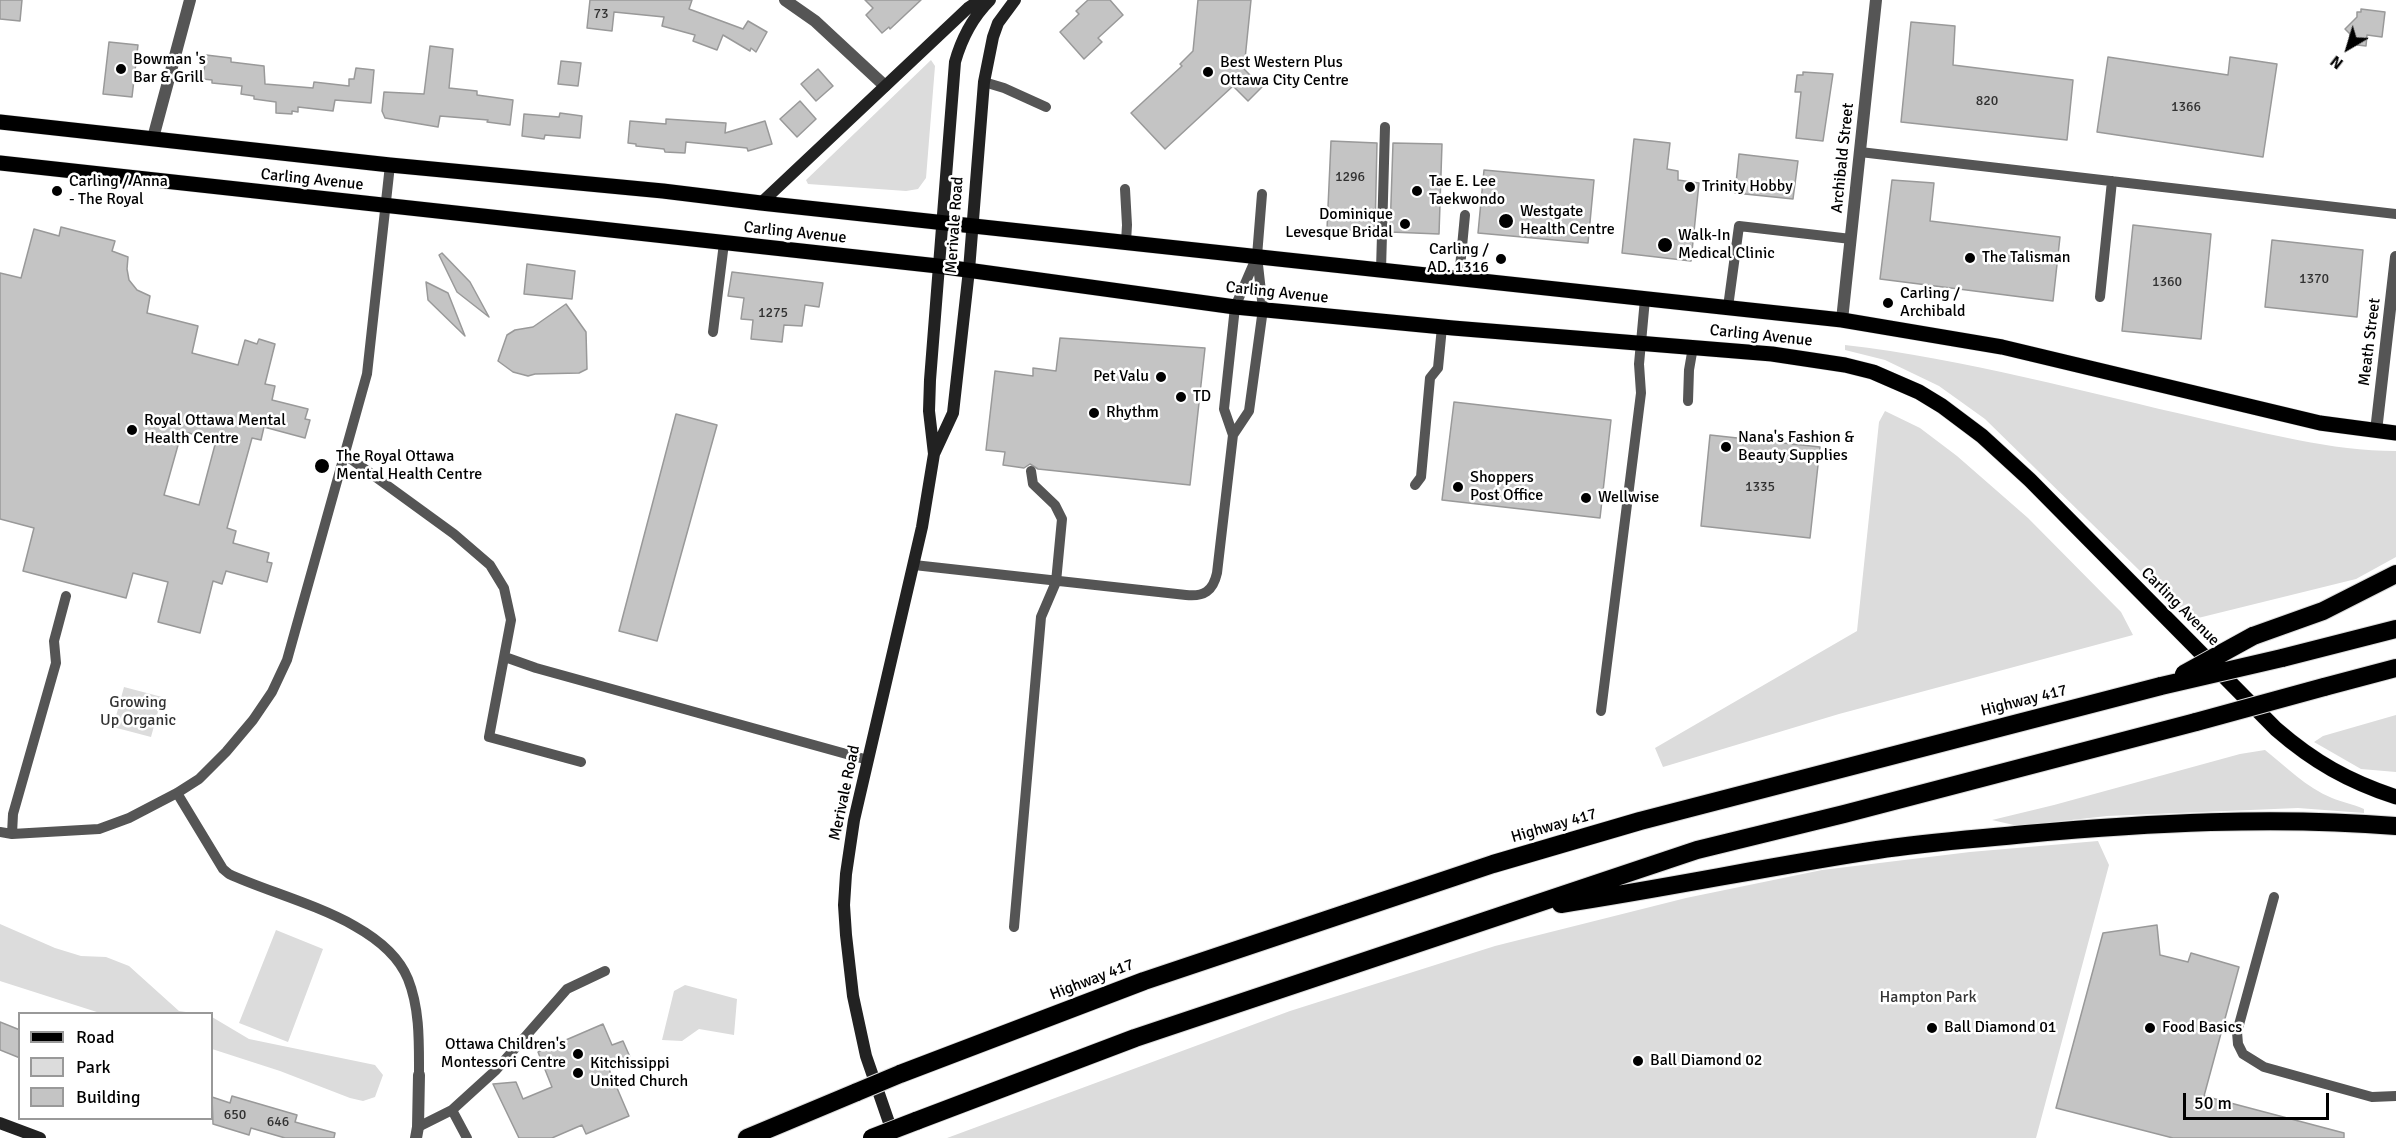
<!DOCTYPE html>
<html>
<head>
<meta charset="utf-8">
<style>
  body { margin:0 }
  #map { position:relative; width:2396px; height:1138px; overflow:hidden; background:#fff; font-family:Signika,sans-serif }
  canvas { display:block }
  .legend { position:absolute; left:18px; top:1012px; width:195px; height:108px; box-sizing:border-box; background:#fff; border:2px solid #999; margin:0; padding:8px 10px; list-style:none; font-size:18px; color:#000 }
  .legend li { display:flex; align-items:center; gap:12px; height:30px }
  .legend b { width:30px; border:2px solid #999 }
  .north { position:absolute; left:2318px; top:18px; width:60px; height:60px; -webkit-text-stroke:4px #fff; paint-order:stroke; rotate:218deg; font-size:16px; font-weight:700; line-height:24px; text-align:center; color:#000 }
  .north::after { content:''; display:block; margin:auto; width:21px; height:27px; background:#000; clip-path:polygon(50% 0,100% 100%,50% 72%,0 100%) }
  .scale { position:absolute; left:2183px; top:1093px; width:146px; height:27px; box-sizing:border-box; border:3px solid #000; border-top:0; padding-left:8px; font-size:18px; line-height:21px; white-space:nowrap; color:#000; -webkit-text-stroke:4px #fff; paint-order:stroke }
</style>
</head>
<body>
<div id="map">
<canvas width="2396" height="1138"></canvas>
<ul class="legend">
<li><b style="height:8px;background:#000"></b>Road</li>
<li><b style="height:16px;background:#dcdcdc"></b>Park</li>
<li><b style="height:16px;background:#c4c4c4"></b>Building</li>
</ul>
<div class="north">N</div>
<div class="scale">50 m</div>
</div>
<script>
const c = document.querySelector('canvas').getContext('2d');
c.lineJoin = 'round';
function paint(path, color) { c.fillStyle = color; c.fill(path, 'evenodd'); }
function strokePath(path, color, width, dash) { c.strokeStyle = color; c.lineWidth = width; c.lineCap = dash ? 'butt' : 'round'; c.setLineDash(dash || []); c.stroke(path); }
function write(font, color, halo, rows, align = 'center') {
  c.font = font + ' Signika,sans-serif'; c.lineWidth = 5; c.setLineDash([]); c.textBaseline = 'middle'; c.strokeStyle = halo; c.fillStyle = color; for (const [text, x, y, turn = 0] of rows) {
    c.save(); c.translate(x, y); c.rotate((+turn || 0) * Math.PI / 180); c.textAlign = isNaN(turn) ? turn : align; if (halo) c.strokeText(text, 0, 0); c.fillText(text, 0, 0); c.restore();
  }
}
paint(new Path2D(`
  M931,60L935,66L926,178L918,189L906,191L808,184L806,180Z
  M1845,345C1966,359 2084,392 2203,419C2266,433 2331,451 2396,451V557L2356,579L2190,620L1985,419L1939,386L1885,360L1845,350Z
  M1885,411L1920,428L1957,456L2028,518L2121,612L2133,635L1839,714L1663,767L1655,748L1857,631L1879,422Z
  M124,687L162,697L151,737L113,727Z
  M2396,715V772L2361,769L2314,742L2323,736Z
  M2265,750C2285,766 2307,788 2332,798C2342,802 2353,804 2364,809V813L2298,808L2107,816L2018,826L1992,820L2054,805L2240,754Z
  M2098,841L2109,865L2036,1138H947L1290,1011L1495,946L1686,898L1822,870L1970,852Z
  M0,924L55,948L81,956L106,957L129,966L179,1011L193,1013H100L3,982L0,981Z
  M276,930L323,949L288,1042L239,1023Z
  M685,985L737,999L734,1035L699,1029L682,1041L662,1040L674,991Z
  M212,1017L249,1039L375,1065L383,1075L375,1097L363,1101L350,1098L280,1071L212,1049Z`), '#dcdcdc');
const building = new Path2D(`
  M0,0H22L20,21L0,19Z
  M590,0H692L689,9L743,29L748,21L767,32L756,52L751,48L750,51L723,35L717,50L693,41L695,35L662,26L664,17L614,12L612,31L587,28Z
  M865,0H921L890,29L889,27L882,33L866,15L873,8Z
  M1088,0H1110L1123,15L1098,38L1102,42L1084,59L1060,32L1079,14L1076,11Z
  M1198,0H1251L1244,69L1262,87L1248,101L1233,86L1165,149L1131,113L1182,66L1180,64L1193,51Z
  M2361,9L2385,12L2382,37L2367,35L2366,46L2349,44L2350,34L2345,29L2357,17V12H2361Z
  M1911,22L1955,26L1953,65L2073,80L2067,140L1901,122Z
  M109,42L138,45L132,97L103,94Z
  M430,46L453,49L449,88L477,91V95L513,100L510,125L487,122L488,120L440,116L438,127L385,118L382,111L384,92L424,94Z
  M206,55L231,58V62L264,66L265,84L313,88L314,82L349,86V79H354L356,68L374,70L371,103L335,100L333,111L298,107V112L292,111V114L276,113V102L254,99V96L241,94L242,86L212,83V80L203,79Z
  M2108,57L2228,75L2230,57L2277,64L2263,157L2097,132Z
  M561,61L581,63L578,86L558,84Z
  M818,69L833,86L816,101L801,84Z
  M1803,72L1833,74L1823,141L1796,138L1801,92H1795L1797,75H1803Z
  M800,101L816,119L797,137L780,119Z
  M560,113L582,116L580,138L545,135L544,139L522,136L524,114L559,117Z
  M666,119L726,123L725,133L765,121L772,144L748,151L747,148L686,142L685,153L665,152L664,149L636,146V144L628,143L630,121L666,124Z
  M1634,139L1670,143L1667,169L1678,171V180L1699,183L1691,261L1622,253Z
  M1331,141L1377,143L1375,231L1327,229Z
  M1393,143L1442,144L1439,234L1390,232Z
  M1739,154L1798,161L1793,199L1735,193Z
  M1484,170L1594,180L1588,243L1478,233Z
  M1892,180L1934,183L1930,221L2060,237L2053,301L1880,279Z
  M2133,225L2211,234L2201,339L2122,331Z
  M61,227L115,241L112,251L128,257L127,269L129,280L137,290L150,296L147,313L198,326L192,353L238,365L245,340L257,344L259,339L275,344L265,384L275,386L272,400L308,409L305,419L310,420L305,438L264,427L261,440L252,438L227,528L236,531L233,543L269,553L267,562L272,563L267,582L226,571L222,584L213,581L200,633L158,622L168,582L133,573L126,598L23,571L34,528L0,519V273L21,278L34,229L59,236ZM182,431L216,441L199,505L164,495Z
  M2272,240L2363,250L2357,317L2265,307Z
  M442,253L470,282L489,317L457,292L439,255Z
  M527,264L575,271L572,299L524,294Z
  M732,272L823,283L819,307L805,305L802,326L784,325L782,342L751,339L753,320L741,319L744,298L728,296Z
  M426,282L448,293L465,336L428,300Z
  M566,304L586,332L587,369L579,373L535,374L528,376L513,372L498,361L507,335L515,330L533,327Z
  M1060,338L1205,348L1190,485L1038,469L1030,464L1024,468L1003,465L1005,452L986,450L995,371L1033,376V368L1056,371Z
  M1454,402L1611,420L1600,518L1442,500Z
  M676,414L717,425L657,641L619,631Z
  M1710,435L1820,447L1810,538L1701,526Z
  M2157,925L2160,955L2188,962L2191,953L2239,967L2204,1096L2344,1133V1138H2173L2056,1108L2103,933Z
  M0,1022L20,1030V1058L0,1050Z
  M603,1024L612,1045L623,1041L630,1057L608,1067L629,1116L586,1134L582,1125L552,1138H519L493,1084L516,1082L523,1099L552,1087L538,1052Z
  M232,1096L297,1115L295,1122L335,1133L334,1138H285L251,1128L249,1135L213,1124L212,1097L230,1103Z`);
paint(building, '#c4c4c4');
strokePath(building, '#999', 1.5);
const primary = new Path2D(`
  M0,122L390,165L663,191L761,203L1842,320L2002,347L2320,423L2396,433
  M0,163L938,266L1235,307L1453,328L1772,354L1845,365L1873,372L1919,392L1942,406L1982,436L2030,480L2276,729C2314,762 2348,781 2396,797`);
const highway = new Path2D(`
  M2253,636L2323,611L2396,574
  M2282,658L2396,629
  M2324,687L2396,668
  M1561,904C1667,888 1771,866 1877,850C1926,842 1976,839 2026,834C2148,823 2273,816 2396,826
  M900,1074L1144,981L1493,864L1640,821L2161,686
  M916,1121L1135,1038L1697,850L1844,814L2196,722
  M747,1138L857,1092`);
strokePath(primary, '#dbdbdb', 16);
strokePath(highway, '#dbdbdb', 20);
strokePath(new Path2D(`
  M984,82L1004,88L1046,107
  M1860,152L2396,214
  M1125,189L1127,225L1126,242
  M1381,270L1385,127
  M1459,278L1465,215
  M2100,297L2112,181
  M1728,307L1739,226L1851,239
  M713,332L724,243
  M1688,401L1689,370L1693,347
  M1233,435L1249,411L1263,309L1257,256L1262,194
  M344,454L454,534L490,565L504,588L511,620L489,737L581,762
  M1415,485L1421,477L1430,378L1438,368L1442,327
  M914,565L1186,595C1204,597 1213,591 1217,573L1233,435L1224,409L1235,307L1257,256
  M505,657L536,668L868,760
  M1601,711L1641,393L1639,364L1645,299
  M177,793L223,869L229,874C282,899 384,919 408,979C420,1009 419,1043 419,1075
  M0,832L12,834L99,829L129,818L177,793L199,779L226,752L253,720L272,692L287,660L367,374L390,165
  M12,834L13,814L56,663L54,641L66,596
  M2274,897L2237,1032L2238,1044L2243,1054L2264,1067L2372,1097L2396,1096
  M1014,927L1041,617L1056,582L1062,519L1055,505L1033,484L1031,471
  M452,1110L467,1138
  M418,1127L452,1110L496,1070L567,989L605,971`), '#555', 10);
strokePath(new Path2D(`
  M785,0L815,21L885,86
  M153,138L190,0
  M1842,320L1876,0
  M2376,431L2396,257
  M416,1138L418,1127L419,1075`), '#555', 12);
strokePath(new Path2D(`
  M761,203L968,8L980,0
  M934,454L929,411L930,380L955,62C962,37 972,18 990,0
  M0,1123L40,1138
  M894,1137L866,1056L853,996L846,935L844,905L846,874L854,820L922,527L934,454L953,413L969,270L984,82L993,37L998,23L1015,0`), '#222', 12);
strokePath(primary, '#000', 15);
strokePath(highway, '#000', 18);
const highwayBridge = new Path2D(`
  M2184,674L2253,636
  M2161,686L2282,658
  M2196,722L2324,687
  M857,1092L900,1074
  M872,1138L916,1121`);
strokePath(highwayBridge, '#dbdbdb', 20, []);
strokePath(highwayBridge, '#000', 18);
for (const [x, y, r, color] of [
  [121,69,6,"#000"],
  [1208,72,6,"#000"],
  [1690,187,6,"#000"],
  [57,191,6,"#000"],
  [1417,191,6,"#000"],
  [1506,221,8,"#000"],
  [1405,224,6,"#000"],
  [1665,245,8,"#000"],
  [1970,258,6,"#000"],
  [1501,259,6,"#000"],
  [1888,303,6,"#000"],
  [1161,377,6,"#000"],
  [1181,397,6,"#000"],
  [1094,413,6,"#000"],
  [132,430,6,"#000"],
  [1726,447,6,"#000"],
  [322,466,8,"#000"],
  [1458,487,6,"#000"],
  [1586,498,6,"#000"],
  [1932,1028,6,"#000"],
  [2150,1028,6,"#000"],
  [578,1054,6,"#000"],
  [1638,1061,6,"#000"],
  [578,1073,6,"#000"]
]) { const dot = new Path2D(); dot.arc(x, y, r, 0, 2 * Math.PI); c.fillStyle = color; c.fill(dot); strokePath(dot, '#fff', 2); }
write('14px', '#313131', null, [
  ["73",601,14],
  ["820",1987,101],
  ["1366",2186,107],
  ["1296",1350,177],
  ["1370",2314,279],
  ["1360",2167,282],
  ["1275",773,313],
  ["1335",1760,487],
  ["650",235,1115],
  ["646",278,1122]
]);
write('16px', '#000', '#fff', [
  ["Bowman 's",133,60],
  ["Bar & Grill",133,78],
  ["Best Western Plus",1220,63],
  ["Ottawa City Centre",1220,81],
  ["Carling / Anna",69,182],
  ["- The Royal",69,200],
  ["Tae E. Lee",1429,182],
  ["Taekwondo",1429,200],
  ["Trinity Hobby",1702,187],
  ["Westgate",1520,212],
  ["Health Centre",1520,230],
  ["Dominique",1393,215,"right"],
  ["Levesque Bridal",1393,233,"right"],
  ["Walk-In",1678,236],
  ["Medical Clinic",1678,254],
  ["Carling /",1489,250,"right"],
  ["AD. 1316",1489,268,"right"],
  ["The Talisman",1982,258],
  ["Carling /",1900,294],
  ["Archibald",1900,312],
  ["Pet Valu",1149,377,"right"],
  ["TD",1193,397],
  ["Rhythm",1106,413],
  ["Royal Ottawa Mental",144,421],
  ["Health Centre",144,439],
  ["Nana's Fashion &",1738,438],
  ["Beauty Supplies",1738,456],
  ["The Royal Ottawa",336,457],
  ["Mental Health Centre",336,475],
  ["Shoppers",1470,478],
  ["Post Office",1470,496],
  ["Wellwise",1598,498],
  ["Ball Diamond 01",1944,1028],
  ["Food Basics",2162,1028],
  ["Ottawa Children's",566,1045,"right"],
  ["Montessori Centre",566,1063,"right"],
  ["Ball Diamond 02",1650,1061],
  ["Kitchissippi",590,1064],
  ["United Church",590,1082]
], 'left');
write('16px', '#000', '#fff', [
  ["Archibald Street",1843,158,-84],
  ["Carling Avenue",312,180,6],
  ["Merivale Road",955,225,-86],
  ["Carling Avenue",795,233,6],
  ["Carling Avenue",1277,293,6],
  ["Carling Avenue",1761,336,6],
  ["Meath Street",2370,342,-83],
  ["Carling Avenue",2180,607,45],
  ["Highway 417",2024,701,-14],
  ["Merivale Road",845,793,-78],
  ["Highway 417",1554,826,-16],
  ["Highway 417",1092,980,-21]
]);
write('16px', '#333', '#fff', [
  ["Growing",138,703],
  ["Up Organic",138,721],
  ["Hampton Park",1928,998]
]);
</script>
</body>
</html>
